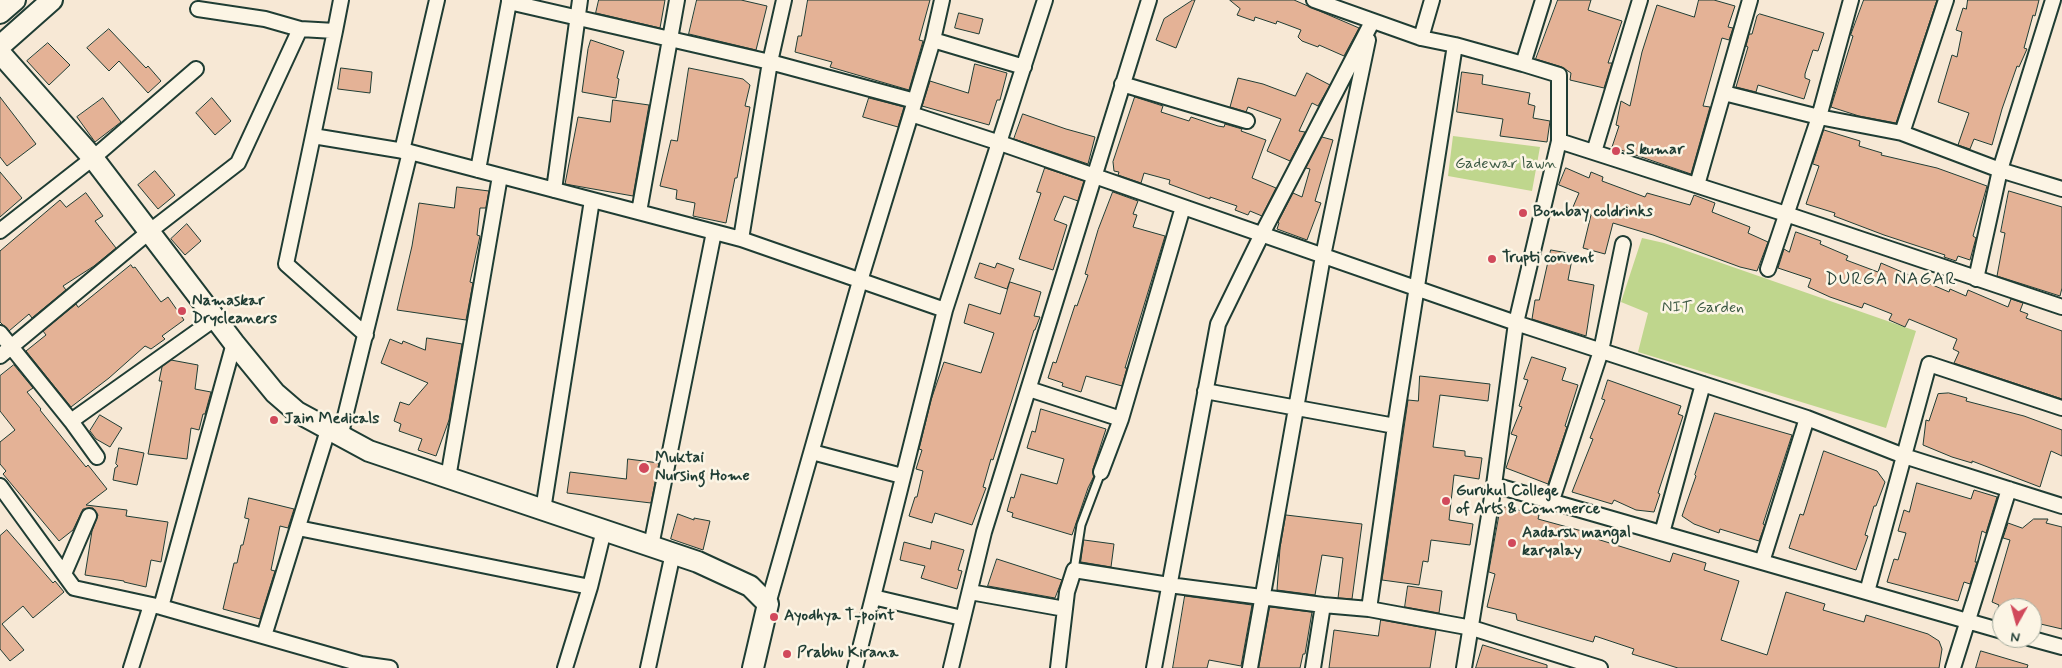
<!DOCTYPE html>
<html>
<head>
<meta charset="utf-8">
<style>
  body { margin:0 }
  #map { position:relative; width:2062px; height:668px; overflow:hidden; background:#f7e8d5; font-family:Mynerve,sans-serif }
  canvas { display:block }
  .north { position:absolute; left:1992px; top:598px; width:50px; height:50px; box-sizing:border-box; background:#fcf5e5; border:1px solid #a4ab9e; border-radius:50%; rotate:187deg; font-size:14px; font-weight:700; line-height:20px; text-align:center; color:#1f3d34 }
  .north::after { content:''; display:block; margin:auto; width:18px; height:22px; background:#d1495b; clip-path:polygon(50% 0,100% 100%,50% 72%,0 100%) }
</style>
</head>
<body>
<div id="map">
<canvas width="2062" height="668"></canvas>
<div class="north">N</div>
</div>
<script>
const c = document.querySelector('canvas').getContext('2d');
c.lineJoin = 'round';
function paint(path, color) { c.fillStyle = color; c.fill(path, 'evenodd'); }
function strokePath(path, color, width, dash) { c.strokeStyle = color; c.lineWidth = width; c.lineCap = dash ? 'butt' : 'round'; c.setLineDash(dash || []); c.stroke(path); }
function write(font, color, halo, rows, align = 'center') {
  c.font = font + ' Mynerve,sans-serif'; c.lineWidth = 5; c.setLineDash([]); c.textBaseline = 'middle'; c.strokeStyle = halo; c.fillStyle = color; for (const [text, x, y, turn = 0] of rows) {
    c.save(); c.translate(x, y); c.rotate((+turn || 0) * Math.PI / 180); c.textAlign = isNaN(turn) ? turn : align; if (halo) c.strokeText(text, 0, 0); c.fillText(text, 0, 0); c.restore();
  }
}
paint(new Path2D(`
  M1453,136L1540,147L1532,191L1448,176Z
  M1642,238L1664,243L1916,331L1886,428L1638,352L1648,313L1621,302Z`), '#bfd68d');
const building = new Path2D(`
  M599,0H665L660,28L596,13Z
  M697,0H741L767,6L756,50L689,34Z
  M808,0H930L919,40L923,41L909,90L830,67L832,62L795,52L798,36H801Z
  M1193,0H1195L1176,48L1156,40L1164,19Z
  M1230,0H1294L1359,28L1344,56L1319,45L1318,47L1302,41L1298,37L1301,30L1277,21L1276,24L1255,17L1254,21L1237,15L1240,9Z
  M1558,0H1591L1588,10L1622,21L1608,63H1612L1604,88L1570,80L1571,73L1562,67L1536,59Z
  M1699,0H1714L1735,6L1728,27L1733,28L1729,40L1722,38L1703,106L1710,107L1691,174L1612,147L1619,126L1616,125L1621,101L1630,106L1642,52L1657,5L1694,17Z
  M1864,0H1937L1896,123L1859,116L1831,107L1853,36L1851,35Z
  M1968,0H2039L2035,16L2033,15L2024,48L2027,49L2019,67L2017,66L2002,109L1992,145L1974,139L1970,149L1958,145L1969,113L1938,102L1952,55L1957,57L1962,32L1956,30L1963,8L1966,9Z
  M959,13L983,19L979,34L955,28Z
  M1760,14L1824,33L1818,51L1813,50L1805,74V78L1810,80L1804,99L1758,85L1756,92L1736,87L1748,47L1746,46L1749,34H1752L1757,16Z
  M109,29L146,68L148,66L161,81L148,93L119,61L109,71L87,48Z
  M591,40L624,51L617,78L619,79L616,98L582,92L588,49Z
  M48,43L70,65L49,85L27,61Z
  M975,64L1007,73L1000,100H997L989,125L922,106L930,81L968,93Z
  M341,68L372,72L370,93L338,89Z
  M689,68L743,79L750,85L745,106L750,107L737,178H735L726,223L693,216L695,203L676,199L677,190L660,186L671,140L677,141Z
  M1462,72L1483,75L1482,84L1530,93L1528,104L1535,106L1533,118L1550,121L1547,142L1500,136L1503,119L1457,112Z
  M1307,73L1330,85L1318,106L1312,103L1299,131L1305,132L1290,161L1267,151L1281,119L1248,107L1246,112L1230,107L1238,78L1263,84L1295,96Z
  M0,97L36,144L7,166L0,157Z
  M1135,97L1163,106L1161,112L1189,121L1191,117L1218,126L1224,127L1225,124L1242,129L1241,131L1266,140L1252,178L1276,188L1262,216L1250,211L1248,215L1235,210L1237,206L1210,197V199L1169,184L1170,180L1144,173L1141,183L1118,175L1119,172L1114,171L1113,162Z
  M103,98L121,122L95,142L77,117Z
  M212,98L231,121L215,135L196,113Z
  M869,98L904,107L898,127L863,117Z
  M613,100L649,105L633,196L565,184L578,117L610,122Z
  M1023,114L1066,129L1095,137L1088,164L1014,139Z
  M1824,130L1860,141L1859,146L1882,153L1881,155L1937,168L1987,186L1973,236L1976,238L1970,260L1958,256L1956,261L1944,257L1945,255L1884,235L1834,216L1835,213L1806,204L1819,166L1813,164Z
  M1322,137L1333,140L1315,201L1321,203L1307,240L1277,229L1279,223L1278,222L1293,193L1302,197L1310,169L1306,168Z
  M1045,168L1084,181L1078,201L1064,196L1054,220L1067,225L1053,270L1019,259L1041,193L1037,192Z
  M1566,168L1589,178L1591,172L1603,177L1602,181L1645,197L1647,193L1690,205L1694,195L1715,203L1712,212L1750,227L1748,233L1768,242L1757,271L1740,267L1653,235L1613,223L1605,254L1583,248L1591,215L1573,207L1579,193L1559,185Z
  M155,171L175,195L158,209L138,185Z
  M0,172L22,198L0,217Z
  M457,187L489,191L486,208H480L477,235L480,236L470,282L473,283L466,320L397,310L412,246L419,203L454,208Z
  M2009,191L2062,207V288L2060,296L1997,276L2005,233L2001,232Z
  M1113,192L1138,201L1133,214L1137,215L1133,227L1165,236L1125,368H1127L1122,386L1086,376L1081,392L1062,386L1063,383L1048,378L1053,362L1056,363L1075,305L1077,306L1088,275L1085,274L1098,230Z
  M86,193L103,216L95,221L116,248L94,266L63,286L66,290L32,318L29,314L9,331L0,322V251L60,200L66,207Z
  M187,224L201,241L185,255L171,239Z
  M1796,232L1821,241L1820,244L1848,256L1846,260L1878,272L1881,263L1949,292L1950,289L1966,296L1968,290L2008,307L2011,299L2023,303L2020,311L2028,314L2026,318L2062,331V399L1954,363L1959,352L1953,349L1957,339L1909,319L1905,327L1889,320L1892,314L1864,303L1862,308L1830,297L1808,287L1811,279L1778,268L1784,249L1789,252Z
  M1551,250L1573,254L1568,280L1594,285L1586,336L1532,319L1535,300H1539Z
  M980,263L995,268L997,263L1014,269L1007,289L975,278Z
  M131,265L133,268L135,267L161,302L168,297L184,320L162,336L165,339L151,349L145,346L109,378L71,407L26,351L46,335L43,331L76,304L78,307Z
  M1010,282L1041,292L1034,316L1040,317L1035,330H1034L993,460L991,459L983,487L986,488L972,525L935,513L932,523L909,516L915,497H917L923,471L916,469L922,450L919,449L931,400L944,362L981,373L994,333L964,323L969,304L1000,314Z
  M427,338L462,344L449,420L436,456L418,450L422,439L399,431L401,424L394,421L400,402L409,405L428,383L381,363L390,339L402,344L403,341L425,350Z
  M1532,357L1566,368L1562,380L1578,385L1565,426L1567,427L1548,484L1506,468L1517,436L1511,434L1522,407L1519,406L1528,380L1524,379Z
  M171,360L198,365L195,389L211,392L205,414H203L199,430L191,428L187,459L148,454L162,381H159L162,367Z
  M14,365L33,388L27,392L41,409L40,410L86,467L88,465L107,489L86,505L127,510L126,516L168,522L161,562L151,560L146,587L124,582V581L85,575L92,531L98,515L93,508L83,509L73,530L59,541L3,474L6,471L0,464V442L15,430L0,411V376Z
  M1420,376L1490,384L1488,401L1440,395L1433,447L1465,451V456L1482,458L1479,479L1454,475L1449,520L1473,524L1470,545L1431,540L1428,562L1423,561L1419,585L1382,580L1408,400L1418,401Z
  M1608,380L1681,406L1678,414L1683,416L1658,493L1660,494L1654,512L1636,510L1614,500L1612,504L1572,492L1593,439L1590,438L1605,400L1602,399Z
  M1949,393L1967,398L1966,401L2024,416L2062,430V456L2051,451L2040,487L1972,461V463L1952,457L1923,445L1926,420L1929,421L1938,394Z
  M1041,409L1106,429L1093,469L1094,476L1088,488L1072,535L1012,517L1013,513L1007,511L1011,497L1014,498L1021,474L1057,484L1064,459L1027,448L1032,431L1035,432Z
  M1715,413L1792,435L1763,524L1765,525L1759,541L1720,529L1719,533L1694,524L1682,516L1696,476L1695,475Z
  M100,415L122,428L110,447L96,439L90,431Z
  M119,448L144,453L137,485L113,480L115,468L118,466L116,464Z
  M1824,451L1877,471L1885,482L1876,506H1874L1865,535L1868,536L1856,570L1789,548L1800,514L1803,515Z
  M628,459L659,463L651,503L567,493L570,472L626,479Z
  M1917,483L1971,499L1974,490L1997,497L1986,533L1982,531L1975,562H1977L1970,584L1964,582L1958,601L1887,582L1894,559L1898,560L1906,533L1898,531L1904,510L1909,512Z
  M249,498L294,509L288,528L280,526L271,570L275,571L260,619L223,609L234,563H237L241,545H243L249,519L245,518Z
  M1501,506L1539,515L1538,519L1582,531L1581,534L1670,562L1673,553L1706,563L1704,570L1739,581L1721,640L1767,655L1786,592L1825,604L1823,610L1864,622L1866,615L1928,634L1939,641L1942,649L1939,668H1678L1632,654L1634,649L1595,636L1593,642L1517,620L1516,614L1487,607L1495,574L1489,572Z
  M678,514L694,520V518L710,521L703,550L671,539Z
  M1286,515L1362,524L1352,599L1338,598L1343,558L1322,555L1315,595L1277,590L1280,548Z
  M2034,519H2048L2046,523L2062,527V629L2032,622V608H1998L1999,605L1992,602L2010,540L2003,538L2008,523L2022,528Z
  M7,530L53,583L55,581L64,592L33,618L23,606L2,624L24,650L10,661L0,649V536Z
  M1084,540L1114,544L1111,567L1081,562Z
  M932,541L964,550L958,570L962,571L957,589L921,578L925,566L900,560L904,542L930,549Z
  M997,559L1062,580L1055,598L988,586Z
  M1408,586L1442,591L1439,613L1405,607Z
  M1185,596L1252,605L1241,666L1209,660L1207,668H1173Z
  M1270,607L1312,612L1305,654H1303L1300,668H1259Z
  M1381,620L1436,630L1430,668H1329L1334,630L1378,636Z
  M1483,645L1547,665V668H1476Z
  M1981,651L2028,665L2027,668H1976Z`);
paint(building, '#e4b296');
strokePath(building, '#1f3d34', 1);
const lane = new Path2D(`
  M1074,570L1081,525L1101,472`);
const street = new Path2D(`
  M509,0V2L770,62L915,101
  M942,0L933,40L911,114L1000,143L1516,323L1494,485L1464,668
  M1543,0L1523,64L1559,75V141
  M1946,0L1902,133L2000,170L2062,189
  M300,29L335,31L313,136L410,152L340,437
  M335,31L341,0
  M1421,38L1432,0
  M933,40L1024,67
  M1455,45L1523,64
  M1122,84L1247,121
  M1724,93L1819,117L1902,133
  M313,136L286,264L366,335
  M402,151L437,0
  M410,152L741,239L945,310
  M1594,152L1640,0
  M478,170L509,2
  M1697,185L1750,0
  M554,190L580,0
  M639,212L677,0
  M0,231L93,158L196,69
  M741,239L770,62L784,0
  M1768,269L1819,117L1851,0
  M1976,279L2000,170L2053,0
  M2062,307L1786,214L1559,141L1516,323L1807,418L1904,456L2062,506
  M0,333L71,421L216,318
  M0,356L150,231L238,163L300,29L265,19L198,9
  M1029,389L1121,419L1183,207
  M1205,391L1395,426
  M71,421L97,457
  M812,452L902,476
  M1101,472L1121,419
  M448,478L500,176
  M1494,485L2002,631
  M0,486L74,588L161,607L361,664L390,668
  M1552,500L1601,351L1623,244
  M543,510L592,200
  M298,528L590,587
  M1662,533L1703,384
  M651,546L714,232
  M1762,562L1807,418
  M64,574L89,516
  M970,592L1065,609
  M1867,592L1929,364L2062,408
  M873,597L945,310L1045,0
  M768,604L860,281L911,114
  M161,607L234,343
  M1369,609L1472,628L1600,668
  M264,636L328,430
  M2029,638L2062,647
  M131,668L151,605
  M565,668L590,587L604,530
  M648,668L673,553
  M855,668L873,597L962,618
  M951,668L984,532L1149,0
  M1058,668L1067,592L1074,570L1169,585L1323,605
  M1154,668L1218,324L1262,234L1372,22
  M1250,668L1323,256L1368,40
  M1313,668L1323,605L1369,609L1395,426L1455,45L1421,38L1314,0
  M1953,668L2009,489`);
const secondary = new Path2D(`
  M0,13L15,0
  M0,46L52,0
  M0,53L93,158L234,343L275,393L297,412L369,451L698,562L750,586L768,604L753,668`);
strokePath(lane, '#1f3d34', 11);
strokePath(street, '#1f3d34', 18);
strokePath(secondary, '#1f3d34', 24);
strokePath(lane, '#fcf5e5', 7);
strokePath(street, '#fcf5e5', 14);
strokePath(secondary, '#fcf5e5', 20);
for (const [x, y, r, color] of [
  [1616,151,5,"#d1495b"],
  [1523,213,5,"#d1495b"],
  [1492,259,5,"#d1495b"],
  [182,311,5,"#d1495b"],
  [274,420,5,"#d1495b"],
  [644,468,6,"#d1495b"],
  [1446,501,5,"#d1495b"],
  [1512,543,5,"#d1495b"],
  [774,617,5,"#d1495b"],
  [787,654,5,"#d1495b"]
]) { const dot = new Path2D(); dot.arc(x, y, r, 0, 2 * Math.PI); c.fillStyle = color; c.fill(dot); strokePath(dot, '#fcf5e5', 2); }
write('bold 16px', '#1f3d34', '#fcf5e5', [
  ["S kumar",1626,151],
  ["Bombay coldrinks",1533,213],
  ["Trupti convent",1502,259],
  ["Namaskar",192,302],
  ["Drycleaners",192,320],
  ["Jain Medicals",284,420],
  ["Muktai",655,459],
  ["Nursing Home",655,477],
  ["Gurukul College",1456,492],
  ["of Arts & Commerce",1456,510],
  ["Aadarsh mangal",1522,534],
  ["karyalay",1522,552],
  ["Ayodhya T-point",784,617],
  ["Prabhu Kirana",797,654]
], 'left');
write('16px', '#3f5c46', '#fcf5e5', [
  ["Gadewar lawn",1506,165],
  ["NIT Garden",1703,309]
]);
c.letterSpacing = '1px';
write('18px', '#1f3d34', '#fcf5e5', [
  ["DURGA NAGAR",1891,280]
]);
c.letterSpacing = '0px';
</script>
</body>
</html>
